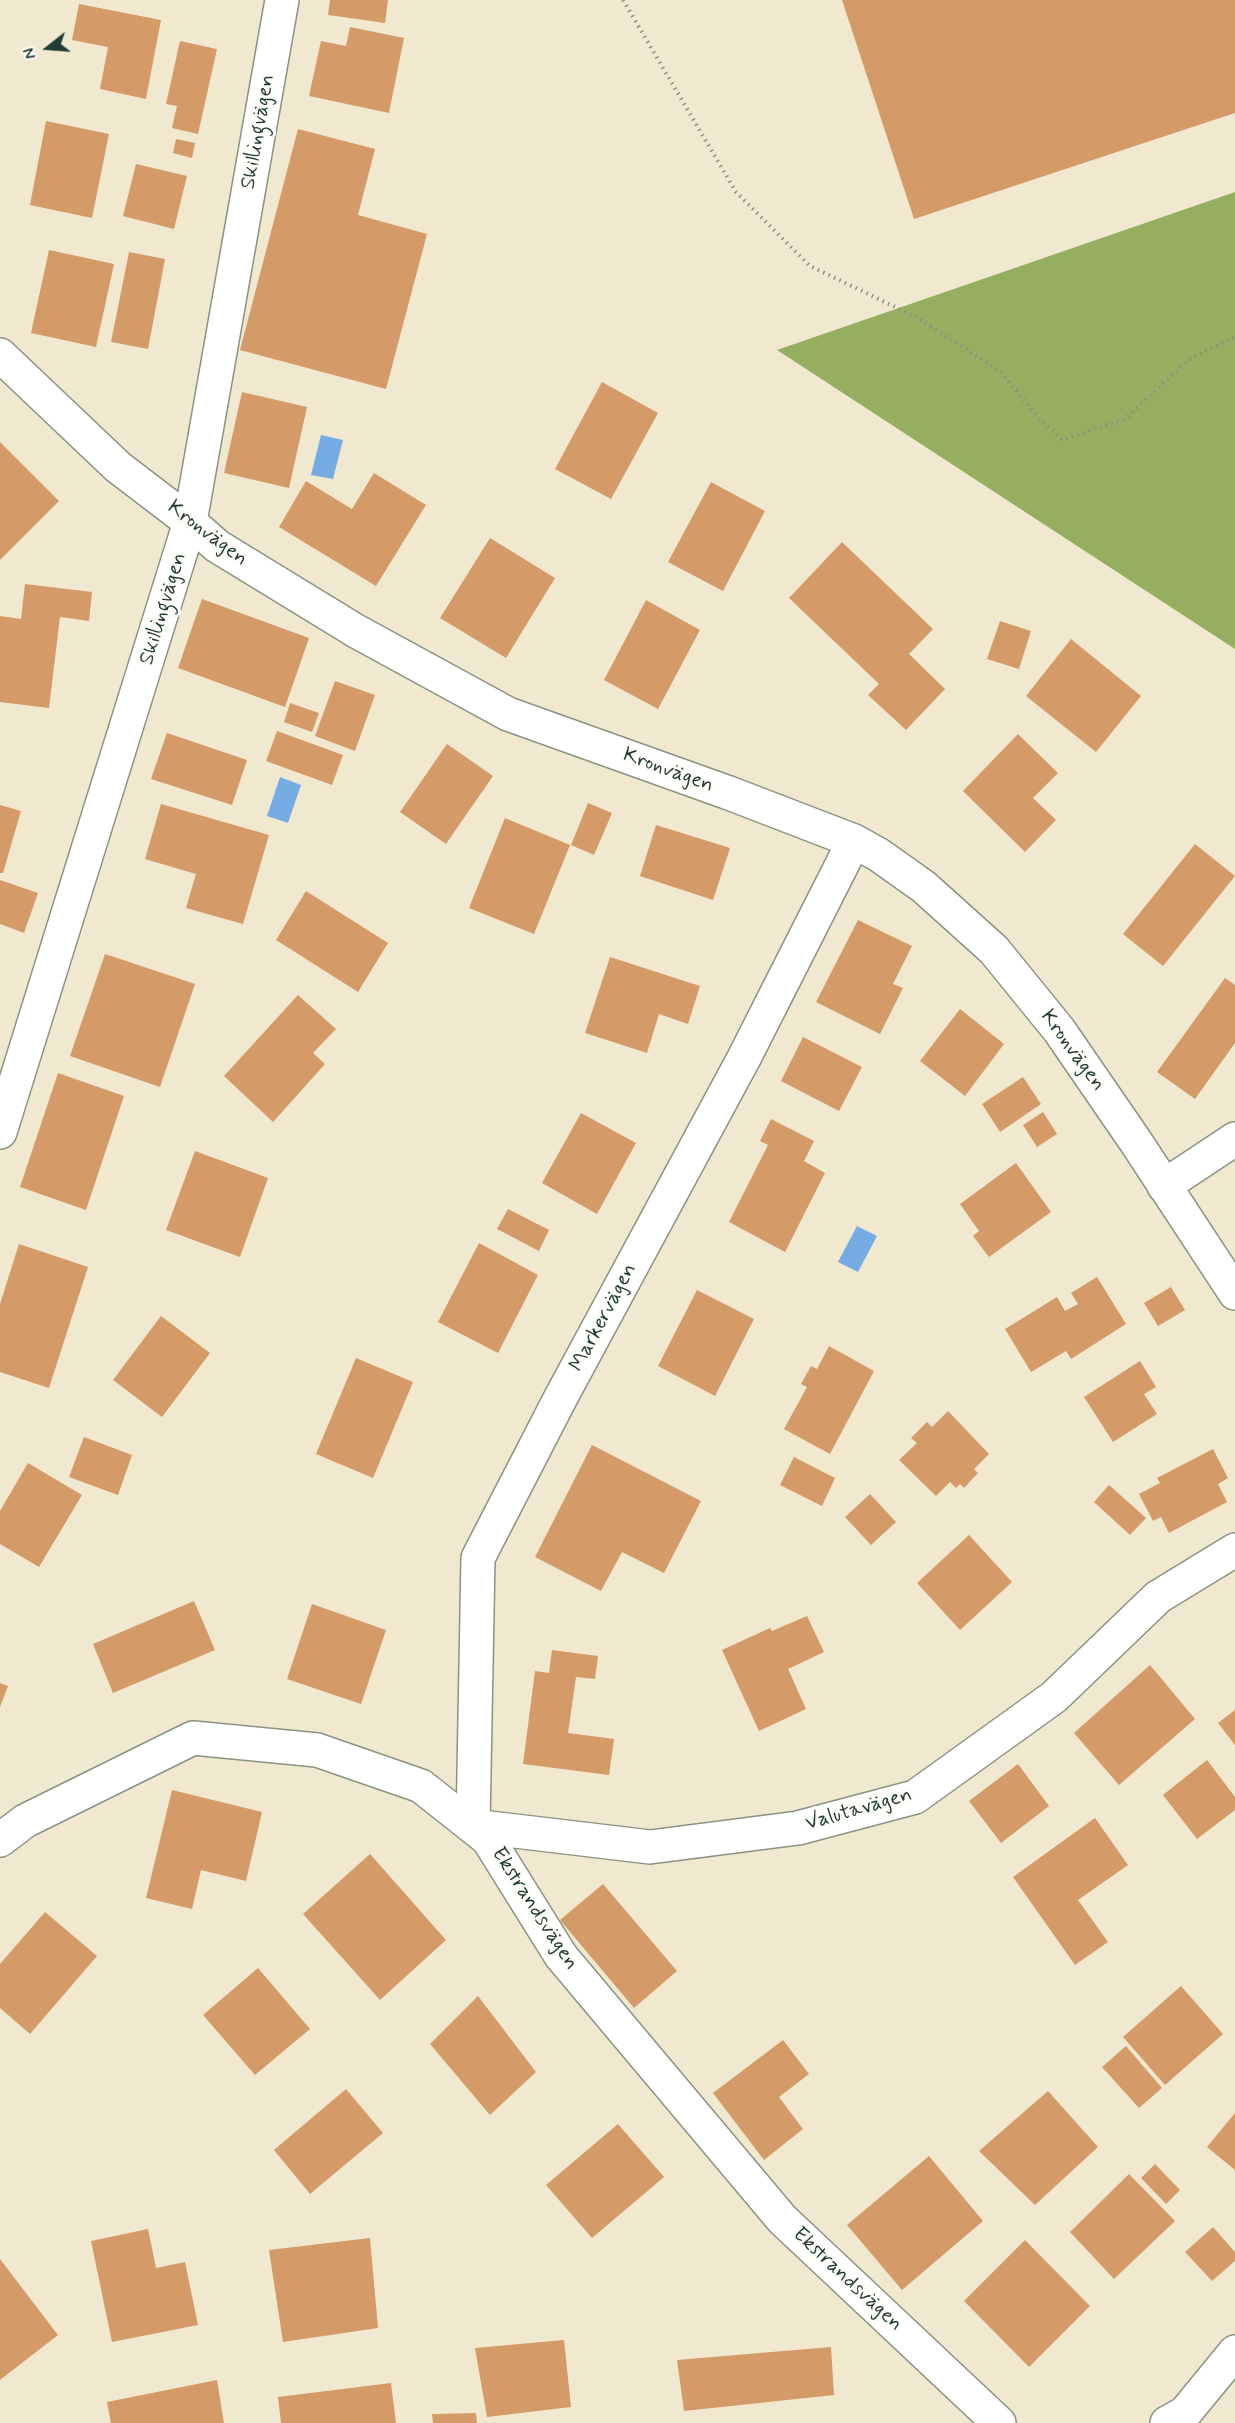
<!DOCTYPE html>
<html>
<head>
<meta charset="utf-8">
<style>
  body { margin:0 }
  #map { position:relative; width:1235px; height:2423px; overflow:hidden; background:#f1e9cf; font-family:Mynerve,sans-serif }
  canvas { display:block }
  .north { position:absolute; left:18px; top:18px; width:60px; height:60px; -webkit-text-stroke:4px #fdfcf7; paint-order:stroke; rotate:253deg; font-size:16px; font-weight:700; line-height:24px; text-align:center; color:#1f3d34 }
  .north::after { content:''; display:block; margin:auto; width:21px; height:27px; background:#1f3d34; clip-path:polygon(50% 0,100% 100%,50% 72%,0 100%) }
</style>
</head>
<body>
<div id="map">
<canvas width="1235" height="2423"></canvas>
<div class="north">N</div>
</div>
<script>
const c = document.querySelector('canvas').getContext('2d');
c.lineJoin = 'round';
function paint(path, color) { c.fillStyle = color; c.fill(path, 'evenodd'); }
function strokePath(path, color, width, dash) { c.strokeStyle = color; c.lineWidth = width; c.lineCap = dash ? 'butt' : 'round'; c.setLineDash(dash || []); c.stroke(path); }
function write(font, color, halo, rows, align = 'center') {
  c.font = font + ' Mynerve,sans-serif'; c.lineWidth = 6; c.setLineDash([]); c.textBaseline = 'middle'; c.strokeStyle = halo; c.fillStyle = color; for (const [text, x, y, turn = 0] of rows) {
    c.save(); c.translate(x, y); c.rotate((+turn || 0) * Math.PI / 180); c.textAlign = isNaN(turn) ? turn : align; if (halo) c.strokeText(text, 0, 0); c.fillText(text, 0, 0); c.restore();
  }
}
paint(new Path2D(`
  M1235,192V649L777,350Z`), '#95ae60');
paint(new Path2D(`
  M321,435L343,440L333,479L311,475Z
  M280,777L301,785L288,823L267,816Z
  M857,1226L877,1236L858,1272L838,1262Z`), '#75ace4');
paint(new Path2D(`
  M330,0H388L385,23L328,15Z
  M842,0H1235V113L914,219Z
  M79,4L161,20L146,99L100,89L108,47L72,40Z
  M350,27L404,38L389,113L309,96L321,41L346,46Z
  M180,41L217,49L198,134L172,128L177,106L166,104Z
  M46,121L109,134L92,218L30,205Z
  M298,129L375,149L358,215L427,234L386,389L240,350Z
  M176,139L195,143L192,158L173,153Z
  M136,164L187,176L174,229L123,216Z
  M49,250L114,264L96,347L31,333Z
  M129,252L165,259L148,349L111,342Z
  M602,382L658,413L611,499L555,469Z
  M242,392L307,407L289,488L224,473Z
  M0,442L59,501L0,560Z
  M374,473L426,505L376,586L279,527L306,481L352,509Z
  M711,482L765,511L723,591L668,562Z
  M490,538L555,578L506,658L440,618Z
  M842,542L933,629L909,654L945,689L906,730L868,695L879,684L789,598Z
  M25,584L92,592L89,621L60,617L49,708L0,702V616L21,619Z
  M202,599L309,638L285,707L178,668Z
  M646,600L700,630L658,709L604,680Z
  M1000,621L1031,631L1019,669L987,659Z
  M1071,639L1141,696L1096,752L1026,696Z
  M335,681L375,695L355,751L315,736Z
  M290,703L319,713L312,732L284,722Z
  M277,731L343,755L332,785L266,761Z
  M167,733L247,760L232,805L151,779Z
  M1018,734L1058,773L1033,798L1056,820L1025,852L963,791Z
  M447,744L493,776L446,844L400,812Z
  M588,803L612,813L594,855L571,845Z
  M161,804L269,835L243,924L186,908L196,874L145,859Z
  M0,805L21,811L3,873H0Z
  M505,818L570,845L534,934L469,908Z
  M656,825L730,848L713,900L640,876Z
  M1195,844L1235,876L1163,966L1123,934Z
  M0,880L38,893L24,933L0,924Z
  M306,891L388,943L358,992L276,940Z
  M858,920L912,946L893,984L903,988L880,1034L816,1002Z
  M105,954L195,984L160,1087L70,1056Z
  M610,957L700,986L688,1024L659,1014L647,1053L585,1033Z
  M1225,978L1235,985V1043L1195,1099L1157,1072Z
  M298,995L336,1029L313,1053L325,1064L273,1122L224,1076Z
  M960,1009L1004,1044L965,1096L920,1061Z
  M803,1037L862,1067L839,1111L781,1081Z
  M58,1073L124,1096L86,1210L20,1187Z
  M1023,1077L1041,1104L1000,1132L982,1104Z
  M1043,1112L1057,1134L1037,1147L1023,1125Z
  M581,1113L636,1143L597,1214L542,1183Z
  M771,1119L814,1141L804,1161L825,1173L785,1252L729,1222L768,1145L760,1141Z
  M195,1151L268,1178L240,1257L166,1230Z
  M1016,1163L1051,1212L989,1257L973,1236L979,1231L960,1204Z
  M508,1209L549,1230L539,1251L497,1229Z
  M479,1243L538,1275L498,1353L438,1322Z
  M19,1244L88,1267L49,1388L0,1372V1304Z
  M1097,1277L1126,1324L1071,1359L1066,1351L1031,1372L1005,1329L1057,1297L1065,1311L1078,1304L1071,1293Z
  M1171,1287L1185,1310L1158,1326L1144,1303Z
  M697,1290L754,1319L715,1396L658,1366Z
  M161,1316L210,1353L162,1417L113,1380Z
  M829,1346L874,1371L830,1454L784,1429L807,1387L801,1384L811,1366L817,1369Z
  M356,1358L413,1382L373,1478L316,1454Z
  M1140,1361L1156,1387L1144,1394L1157,1414L1113,1442L1084,1397Z
  M948,1411L989,1454L974,1469L978,1473L964,1488L960,1484L956,1488L950,1482L936,1496L899,1460L917,1443L911,1438L927,1422L932,1427Z
  M84,1437L132,1455L118,1495L69,1477Z
  M592,1445L701,1501L664,1573L622,1552L601,1591L535,1557Z
  M1213,1449L1228,1478L1218,1484L1227,1502L1169,1533L1161,1517L1153,1521L1139,1494L1160,1483L1157,1478Z
  M794,1457L835,1478L822,1506L780,1485Z
  M28,1463L82,1495L39,1567L0,1544V1511Z
  M1109,1485L1146,1518L1130,1535L1094,1502Z
  M870,1494L896,1522L871,1545L845,1517Z
  M969,1535L1012,1582L960,1630L917,1583Z
  M194,1601L215,1650L113,1693L93,1644Z
  M312,1604L386,1630L361,1704L287,1679Z
  M807,1616L824,1652L788,1669L806,1709L759,1731L722,1650L770,1628L772,1631Z
  M552,1650L598,1656L595,1679L576,1677L568,1733L614,1739L609,1775L523,1764L535,1671L549,1673Z
  M1150,1665L1195,1719L1119,1785L1074,1733Z
  M0,1683L8,1686L0,1707Z
  M1235,1710V1745L1218,1723Z
  M1207,1760L1235,1797V1810L1197,1839L1163,1795Z
  M1018,1764L1049,1806L1001,1843L969,1801Z
  M172,1790L262,1812L246,1881L201,1870L192,1909L146,1898Z
  M1095,1818L1128,1865L1078,1900L1108,1942L1075,1965L1013,1877Z
  M370,1854L446,1940L380,2000L303,1914Z
  M603,1884L677,1971L634,2008L560,1920Z
  M45,1912L97,1956L30,2034L0,2008V1964Z
  M258,1968L310,2029L255,2075L203,2015Z
  M1181,1986L1223,2034L1165,2085L1123,2037Z
  M478,1996L536,2072L490,2115L430,2044Z
  M783,2040L809,2074L779,2097L803,2129L764,2160L713,2093Z
  M1126,2046L1162,2088L1139,2108L1102,2067Z
  M346,2089L383,2133L310,2194L274,2150Z
  M1048,2091L1098,2147L1035,2205L979,2151Z
  M1235,2113V2170L1207,2147Z
  M618,2124L664,2177L592,2238L546,2185Z
  M929,2156L983,2221L902,2290L847,2225Z
  M1155,2164L1180,2190L1166,2204L1141,2178Z
  M1129,2174L1175,2221L1114,2279L1070,2232Z
  M1213,2227L1235,2252V2261L1212,2281L1185,2252Z
  M148,2229L156,2268L185,2262L198,2325L112,2342L91,2241Z
  M370,2238L378,2328L283,2342L269,2250Z
  M1025,2240L1090,2306L1029,2367L964,2301Z
  M0,2259L58,2335L0,2380Z
  M564,2340L571,2407L487,2417L475,2348Z
  M831,2347L834,2395L684,2411L677,2360Z
  M217,2380L224,2423H111L107,2402Z
  M391,2383L396,2423H281L278,2397Z
  M476,2413L477,2423H433L432,2414Z`), '#d49a68');
const minor = new Path2D(`
  M0,355L118,467L190,522L217,546L356,631L508,714L729,793L854,841L879,855L924,887L994,950L1059,1030L1136,1142L1235,1293
  M854,841L744,1058L561,1397L478,1558L473,1826L650,1847L798,1828L915,1797L1054,1697L1158,1597L1235,1550
  M0,1132L190,522L282,0
  M1164,1186L1235,1139
  M0,1840L25,1821L193,1738L317,1750L421,1786L488,1839L561,1956L782,2219L999,2423
  M1167,2423L1185,2413L1235,2352`);
strokePath(minor, '#889382', 36);
strokePath(new Path2D(`
  M623,0L736,192L810,266L916,317L1000,371L1039,418L1062,440L1125,419L1192,357L1235,337`), '#889382', 4, [1.5, 4.5]);
strokePath(minor, '#fff', 33);
write('21px', '#1f3d34', '#fdfcf7', [
  ["Skillingvägen",259,132,-80],
  ["Kronvägen",207,534,37],
  ["Skillingvägen",164,609,-73],
  ["Kronvägen",668,771,20],
  ["Kronvägen",1072,1051,54],
  ["Markervägen",604,1318,-62],
  ["Valutavägen",859,1810,-16],
  ["Ekstrandsvägen",534,1909,57],
  ["Ekstrandsvägen",847,2280,43]
]);
</script>
</body>
</html>
